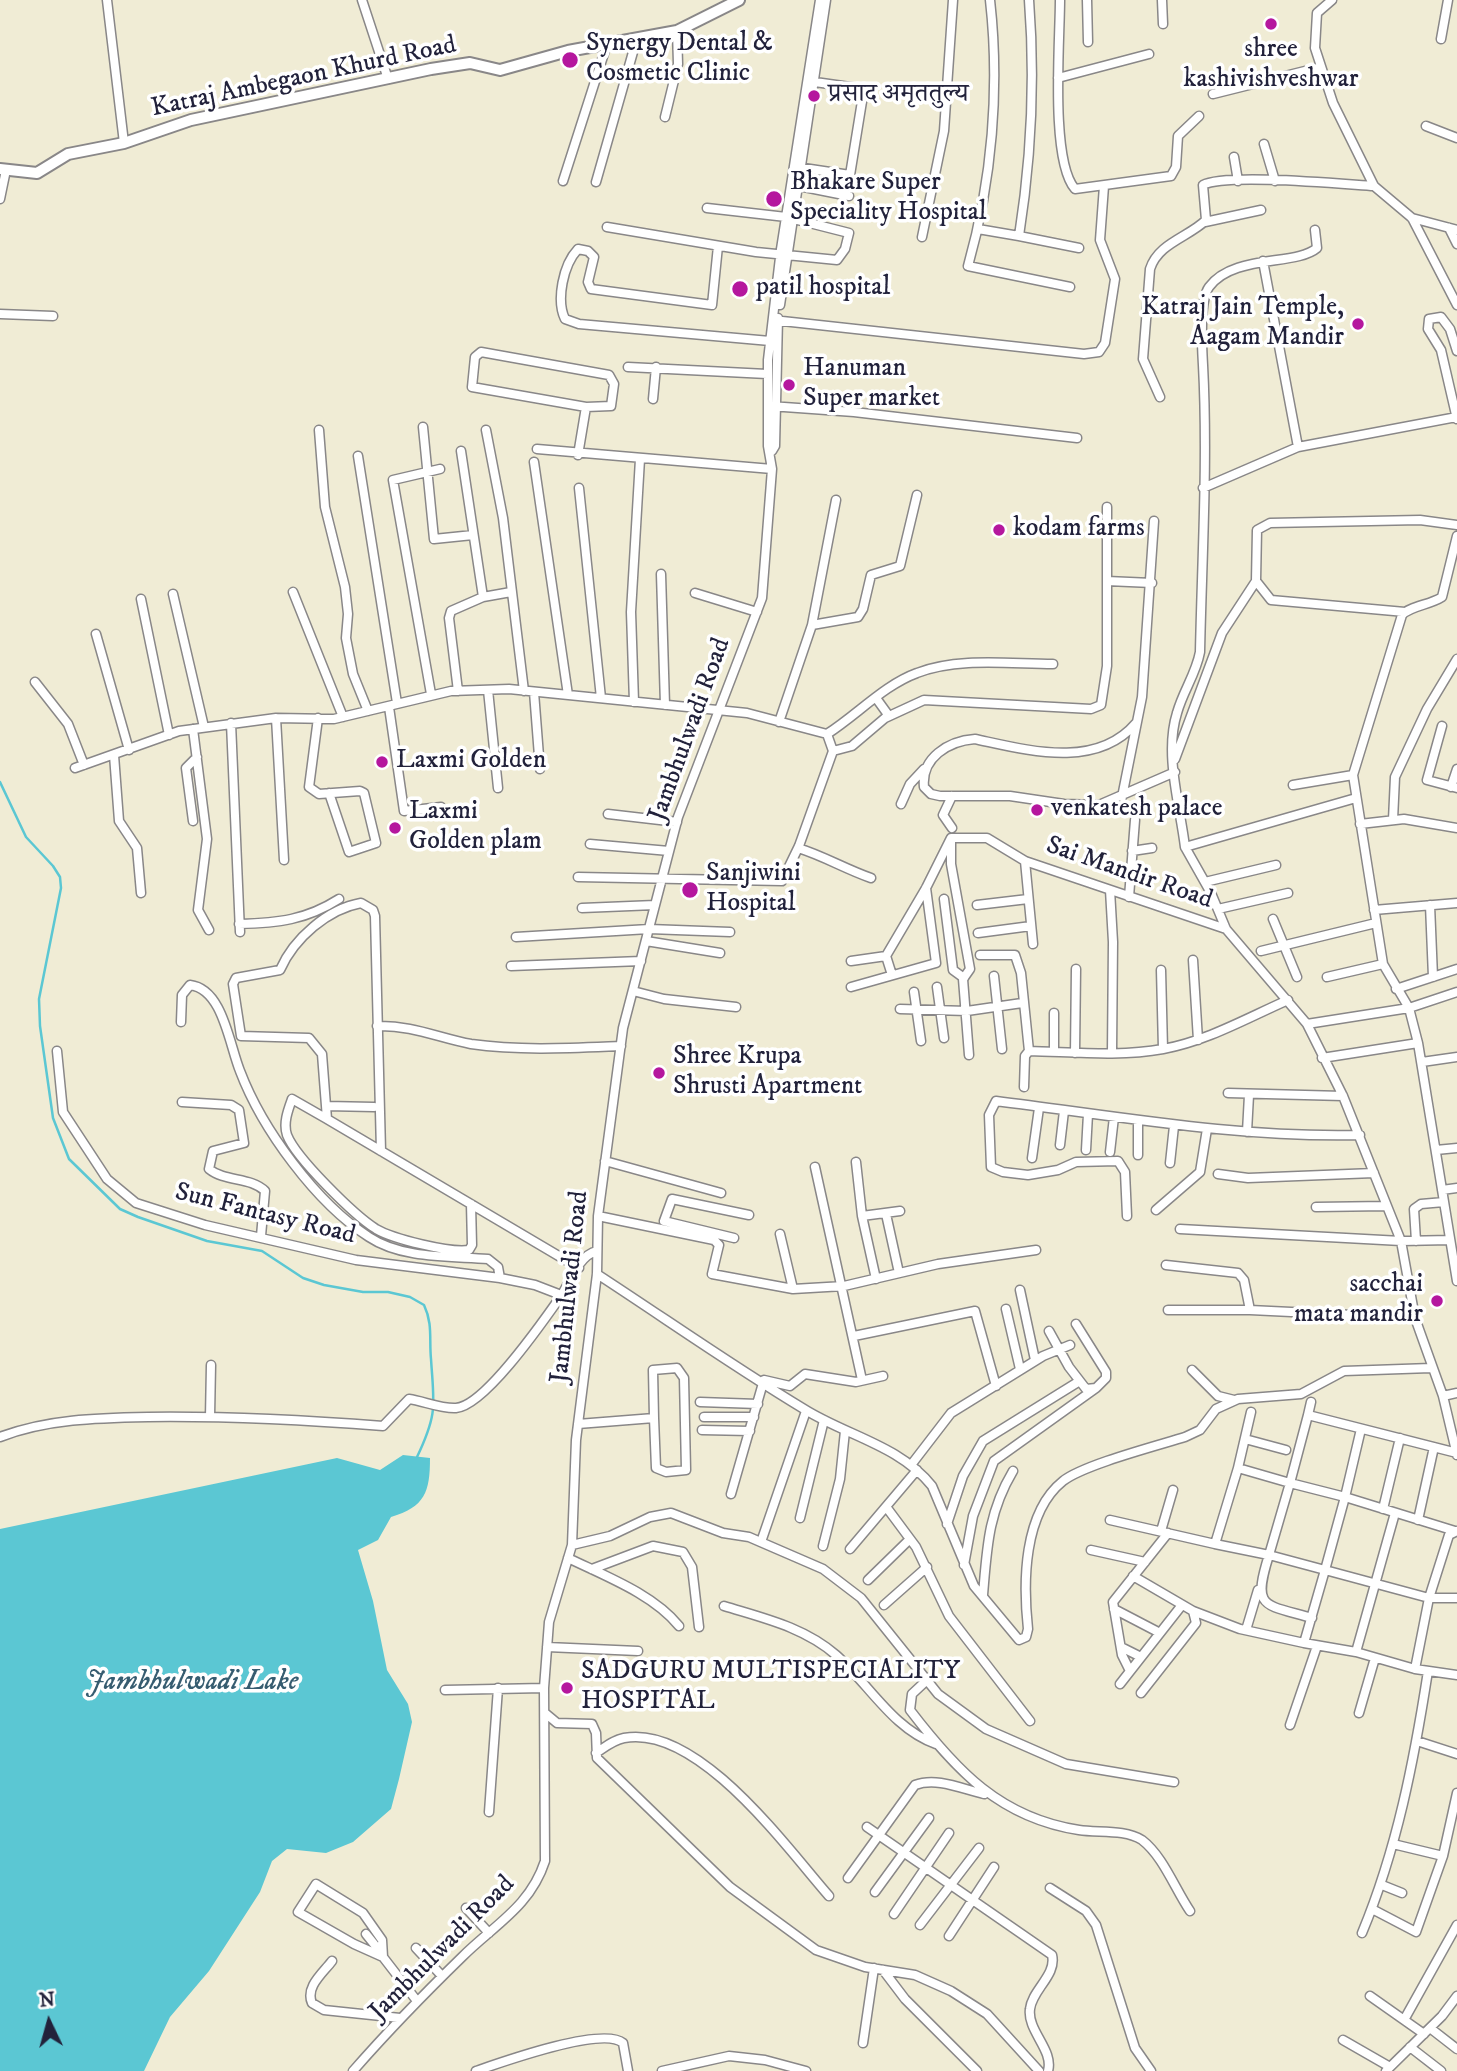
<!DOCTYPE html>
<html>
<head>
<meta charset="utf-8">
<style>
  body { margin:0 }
  #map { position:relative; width:1457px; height:2071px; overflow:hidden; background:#f0ecd5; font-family:"IM FELL DW Pica",serif }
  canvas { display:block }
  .north { position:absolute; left:14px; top:1987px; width:70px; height:70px; -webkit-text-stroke:5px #fff; paint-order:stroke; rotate:355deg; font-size:19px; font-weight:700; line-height:28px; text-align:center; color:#22223b }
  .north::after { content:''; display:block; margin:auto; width:24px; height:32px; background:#22223b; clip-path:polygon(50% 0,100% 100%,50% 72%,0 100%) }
</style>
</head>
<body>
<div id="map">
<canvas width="1457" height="2071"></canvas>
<div class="north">N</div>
</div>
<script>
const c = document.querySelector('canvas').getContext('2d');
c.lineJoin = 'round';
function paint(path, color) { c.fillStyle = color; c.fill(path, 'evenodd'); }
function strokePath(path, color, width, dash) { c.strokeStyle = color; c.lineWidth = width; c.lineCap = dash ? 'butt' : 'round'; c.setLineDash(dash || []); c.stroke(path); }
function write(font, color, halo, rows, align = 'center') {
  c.font = font + ' "IM FELL DW Pica","Noto Serif Devanagari",serif'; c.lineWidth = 7; c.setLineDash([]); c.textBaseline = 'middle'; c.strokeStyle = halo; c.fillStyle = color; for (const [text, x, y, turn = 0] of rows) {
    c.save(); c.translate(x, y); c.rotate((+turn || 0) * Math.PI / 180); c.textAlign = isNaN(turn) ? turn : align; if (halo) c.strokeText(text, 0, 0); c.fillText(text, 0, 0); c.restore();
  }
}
paint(new Path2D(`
  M403,1455L430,1458C430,1492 425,1507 391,1517L378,1540L358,1550L373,1601L387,1670L408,1704L412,1722L399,1779L391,1809L353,1842L326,1853L287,1849L272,1861L260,1892L209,1971L170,2017L144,2071H0V1529L337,1458L380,1470Z`), '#5bc7d3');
strokePath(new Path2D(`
  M0,782L26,837L53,866L60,877L61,888L39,999L40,1026L53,1118L69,1159L120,1209L138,1217L207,1241L262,1251L303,1278L324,1285L363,1292H388L410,1297L424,1305C433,1324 429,1339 431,1359C434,1405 438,1413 417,1457`), '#5bc7d3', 2.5);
const street = new Path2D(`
  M107,0L124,143
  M362,0L388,79
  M990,0C1000,88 992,181 968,266L1070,287
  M1060,0C1060,41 1050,160 1075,189L1171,176L1176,167L1178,136L1199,116
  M1087,0L1088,42
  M1162,0L1163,24
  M1332,0L1317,13L1315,48L1333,103L1374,186L1412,218L1457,305
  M1441,39L1448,0
  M1058,78L1149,54
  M1213,94L1321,67
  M665,117L678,64L677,31
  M1426,126L1457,138
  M1264,144L1275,181
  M1234,157L1238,181
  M797,167L850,175L864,89L808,81
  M563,181L607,44
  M596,182L637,38
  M794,185L849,196
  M0,199L6,170
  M1412,218L1457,230
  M1205,222L1261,210
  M607,227L756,252L837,260L845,249L849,233L786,217L707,208
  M1449,228L1457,244
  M978,229L1019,236C1031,160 1035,77 1029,0
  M1019,236L1079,248
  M922,237L944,131L953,0
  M718,246L712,305L591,289L588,282L594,257L588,251L578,249C563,265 556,300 565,319L579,324L770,341
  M1263,261L1298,447L1457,417
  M780,305L826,0
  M0,314L53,316
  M773,320L1084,354L1099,352L1105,343L1115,279L1100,240L1104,186
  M1457,351L1450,329L1441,317L1429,319L1428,329L1441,350L1457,419
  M481,352L609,375L614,384L611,406L586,407L472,387L475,357Z
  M628,367L767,374
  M1160,397L1143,359L1150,269C1158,243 1189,237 1206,220L1203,185C1225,173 1342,184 1374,186
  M653,399L656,367
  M770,406L854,412L1077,438
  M423,427L434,539L473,535
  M319,430L325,507L345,587L348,614L346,638L353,674L368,711
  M486,430L503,518L524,691
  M537,449L772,469
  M461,451L483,597L511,592
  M772,451L775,446L778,318
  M578,455L586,407
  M358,456L397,703
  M534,462L568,695
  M579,488L601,698
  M1203,488L1298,447
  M1457,536L1442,597C1430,605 1410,606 1402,615L1353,775L1383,964L1409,1008L1418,1043L1457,1281
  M661,574L665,705
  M1107,581L1152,583
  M293,592L343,717
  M695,593L757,612
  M173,594L204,727
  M141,599L169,735
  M1405,612L1271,600L1256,581L1257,530L1270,523L1420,520L1457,525
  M812,625L836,500
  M96,634L129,750
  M35,682L68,724L84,765
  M488,690L498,788
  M458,691L449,618L451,611L483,597
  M534,692L540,769
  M431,694L393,480L440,469
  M876,698L889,716
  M634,702L631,612L640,459
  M389,707L404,811L441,807
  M276,718L284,860
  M318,718L309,787L319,794L360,791L364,793L376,843L349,852L329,793
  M779,722L812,625L858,617L863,609L871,575L900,566L917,495
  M231,723L240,932
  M1136,723C1096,770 1027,750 975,739C948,741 921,758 924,787L931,794L940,796H1010L1064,804L1099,805L1175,772
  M1442,726L1427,780L1457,788
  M193,729L207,839L198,910L209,930
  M833,751L852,746L885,718L924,700L1091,709L1101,705L1107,666V507
  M114,755L119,821L137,848L141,893
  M1175,759L1222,633L1256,581
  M75,768L179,731L276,718L334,719L451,691L509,689L747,713L827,734C857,715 884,685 917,673C958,657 1010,664 1053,664
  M1293,785L1353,775
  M1451,787L1457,769
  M1122,797L1142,697L1154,521
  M1356,798L1185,847L1211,893L1226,929L1307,1024L1343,1096L1401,1241L1415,1318L1443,1396L1457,1393
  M901,804L910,784L924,769
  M608,814L677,822
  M1393,820L1395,777L1427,709L1457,659
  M193,821L186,768L197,757
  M1360,824L1404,819L1457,828
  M952,828L943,815L952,796
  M951,841V864L970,969L963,979L969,1055
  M590,844L669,851
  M1185,847C1180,805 1164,754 1177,713C1183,691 1196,674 1200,652C1202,557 1208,460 1203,365C1202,347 1199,301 1209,287C1233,254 1296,266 1317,248L1315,230
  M798,848C824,856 845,869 871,878
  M1132,851L1152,848
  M1025,861L1033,944
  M578,877L782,881L799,846L833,751L827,734
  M1205,882L1276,865
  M1110,890L1113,942L1112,1052
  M1129,897L1135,820
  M944,899L953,970L964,978
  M977,905L1028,899
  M1430,905L1433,977
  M582,908L655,905
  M1218,909L1288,893
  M1374,910L1457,903
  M1273,919L1297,977
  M239,924C278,923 306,920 339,899
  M978,933L1031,926
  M516,937L649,929L730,932
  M646,941L720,953
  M1261,951L1376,923
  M980,955H1015L1021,973L1029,1051C1073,1052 1120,1057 1163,1049C1207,1041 1247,1018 1288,1000
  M1193,960L1198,1040
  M851,961L886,956
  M511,966L641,961
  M1161,970L1163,1049
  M892,975L886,956L926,888L951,838H987L1025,861L1226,929
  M994,976L1002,1049
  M1327,977L1383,964
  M851,987L936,963L926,888
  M937,987L944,1038
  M1396,989L1457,969
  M633,991L664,999L736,1007
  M914,992L921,1041
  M900,1009L967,1011L1022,1003
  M1054,1013V1052
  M181,1022L182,995L190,985C223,989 229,1044 240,1071C262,1129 316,1203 369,1237C402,1259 450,1256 488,1259L498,1267L500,1278
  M1307,1024L1409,1008L1457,992
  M377,1026C412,1025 439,1038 471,1044C521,1051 572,1048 621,1046
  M57,1051L63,1112L107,1179L136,1203L205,1225L356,1260L500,1278L535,1285L561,1295
  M1075,1053L1076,969
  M1322,1058L1418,1043
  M1422,1062L1457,1057
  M1024,1087L1025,1056L1029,1051
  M1228,1093L1343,1096
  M182,1102L231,1105L239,1110L244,1143L213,1151L209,1169C225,1182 251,1177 265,1191L261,1236
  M326,1106L374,1107
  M327,1119L292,1099C288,1110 283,1123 287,1135C296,1158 354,1215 376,1229C393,1239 450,1253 469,1250L472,1245L471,1204
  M1247,1132L1249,1095
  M1060,1145L1064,1111
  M1086,1150L1088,1114
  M1436,1150L1457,1148
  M381,1151L375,916L373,910L361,903C328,909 294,938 280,970L236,978L233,984L241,1036L309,1038L322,1054L327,1119L579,1268
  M1110,1152L1114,1117
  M1138,1155V1120
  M1032,1158L1039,1108
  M605,1161L721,1193
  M856,1162L862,1216L900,1211
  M1170,1163L1174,1126
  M815,1167L862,1380
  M1218,1174L1248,1178L1374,1173
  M1442,1190L1457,1188
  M1316,1207L1386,1206
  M1156,1210L1200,1172L1207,1129
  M886,1214L899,1273
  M598,1216L714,1240L719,1245L712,1274L793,1289L844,1286L938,1264L1036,1250
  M862,1216L876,1279
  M1127,1216L1125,1172L1118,1161L1076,1162L1058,1170L1028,1175L1003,1172L991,1167L989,1115L996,1101C1117,1116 1237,1138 1360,1135
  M1180,1229L1401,1241L1450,1240
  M780,1234L793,1289
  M734,1238L664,1221L672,1199L749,1215
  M1416,1241L1414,1209L1421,1204L1444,1202
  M1166,1265L1238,1273L1244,1280L1250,1310
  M597,1274C666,1319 734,1367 804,1409C847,1436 899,1445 932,1486L974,1586L1019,1640L1026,1637L1028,1629C1023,1583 1023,1513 1063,1481C1083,1465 1156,1446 1185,1437L1200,1430L1216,1409L1238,1399L1301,1394L1344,1371L1431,1368
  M1020,1290L1035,1360
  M1006,1309L1020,1369
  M1168,1310H1250L1415,1318
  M1049,1331L1069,1367L1086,1389L1096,1388L1106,1378V1372L1076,1324
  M854,1336L975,1311L996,1386
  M1192,1370L1218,1396L1234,1400
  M763,1383L764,1380L790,1386L805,1374L856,1382L883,1376
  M1443,1396L1457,1455
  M700,1402L758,1404
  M1308,1415L1311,1402
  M210,1417L211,1365
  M704,1417H754
  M578,1424L654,1418L653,1370L677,1368L684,1378L686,1470L666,1472L656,1468L654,1418
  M1361,1429L1345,1497L1455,1531
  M702,1430L750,1431
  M0,1437C47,1419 97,1418 148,1417C227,1416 304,1420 383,1426L409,1399C423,1401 442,1409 456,1408C485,1406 544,1320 561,1296C570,1282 579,1255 597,1251
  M1245,1439L1286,1450
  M911,1465L951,1413L1043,1356L1070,1345
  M1238,1468L1251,1412
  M1290,1483L1345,1497L1325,1570L1269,1555Z
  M731,1494L763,1383
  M887,1508L916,1547L949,1616L1030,1721
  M1383,1509L1400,1438
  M800,1518L824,1420
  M1110,1520L1215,1544
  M1418,1520L1434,1447
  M947,1524L963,1476L983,1441L1078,1382
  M1161,1531L1173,1490
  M1457,1531L1449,1535L1429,1598L1415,1669L1457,1675
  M761,1542L806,1411
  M572,1545L610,1536L650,1517L671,1513L723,1533L749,1537L823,1569L861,1598L938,1694L986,1729L1066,1764L1174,1782
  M823,1546L840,1479L845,1431
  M850,1549L917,1470
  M1091,1550L1145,1562
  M568,1558C605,1576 653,1594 679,1626
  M964,1565L973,1516L994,1461L1096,1388
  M592,1569L653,1546L683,1552L692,1567L699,1627
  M1133,1576L1193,1611L1196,1623L1141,1693
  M868,1580L910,1539
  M983,1595C987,1548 988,1513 1013,1471
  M884,1605L927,1567
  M724,1606C763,1618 804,1627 836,1655C869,1684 893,1729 936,1744
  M1114,1609L1160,1633
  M1193,1611L1240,1629L1304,1643
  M1312,1618C1263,1604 1252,1609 1269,1555L1215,1544L1238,1468L1290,1483L1308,1415L1457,1453
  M1246,1630L1258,1590
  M547,1647L638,1651
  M1121,1647L1141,1657
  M1356,1652L1395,1513
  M1415,1669L1356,1652L1304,1643L1325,1570L1429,1598H1457
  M1130,1671L1122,1655L1113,1602L1168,1533
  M927,1680L912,1694L910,1710C956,1770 1000,1818 1079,1830C1098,1833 1125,1829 1142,1840C1163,1856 1175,1889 1190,1911
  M1120,1684L1182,1605
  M445,1690L544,1688
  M545,1713L557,1723L592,1724L596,1733L597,1758L730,1887L816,1950L865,1967L915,1975L951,1991L987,2014L1039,2071
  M1359,1713L1375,1658
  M1290,1725L1317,1646
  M1417,1741L1457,1754
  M596,1753C605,1747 613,1740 624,1738C698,1724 786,1847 829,1896
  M489,1812L498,1688
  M867,1827L1052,1955C1057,1975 1032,1990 1030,2009C1027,2031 1054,2050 1048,2071
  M1393,1844L1443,1856
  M848,1878L915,1785C937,1777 962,1789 984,1794
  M1382,1885L1402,1893
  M1050,1888L1086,1911L1096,1925L1135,2048L1151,2071
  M875,1892L929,1818
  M466,1908L489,1933
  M1372,1909L1416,1932L1443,1856L1457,1793
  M894,1914L949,1833
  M920,1925L979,1848
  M1362,1933C1397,1849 1414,1761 1428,1671
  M366,1934L382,1954
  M949,1936L994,1867
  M416,1948L442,1976
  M383,1957L354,1944L298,1912L316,1884L363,1913L382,1940L383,1957L417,2001
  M332,1961C323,1973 305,1987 312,2003L324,2010L400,2018
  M883,1970L905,1999L977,2071
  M1370,1996L1424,2034
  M1404,2020L1457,1925
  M1430,2028L1457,2049
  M1343,2040L1390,2067
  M863,2043L874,1968
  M1410,2047L1441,2071
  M353,2071C388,2031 424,1994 462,1957C494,1925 530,1907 545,1861L544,1688L549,1622L572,1545L576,1440L597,1274L598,1216L623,1028L678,817L762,598L772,469L768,446V360L781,249L820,0
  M476,2071C502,2062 603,2026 623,2043L628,2071
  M662,2071L729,2056L765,2060L806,2071
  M1386,2071L1442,2016L1457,1996`);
const secondary = new Path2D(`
  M0,169L37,173L68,154L124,143L191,120L431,69L470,63L500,70L568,51L677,31L739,0`);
strokePath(street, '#898788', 11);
strokePath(secondary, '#898788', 14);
strokePath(street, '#fff', 8);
strokePath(secondary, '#fff', 10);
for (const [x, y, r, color] of [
  [1271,24,7,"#b5179e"],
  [570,60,9,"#b5179e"],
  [814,96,7,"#b5179e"],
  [774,199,9,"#b5179e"],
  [740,289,9,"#b5179e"],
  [1358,324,7,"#b5179e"],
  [789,385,7,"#b5179e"],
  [999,530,7,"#b5179e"],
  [382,762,7,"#b5179e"],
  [1037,810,7,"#b5179e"],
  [395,828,7,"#b5179e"],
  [690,890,9,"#b5179e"],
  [659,1073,7,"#b5179e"],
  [1437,1301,7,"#b5179e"],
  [567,1688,7,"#b5179e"]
]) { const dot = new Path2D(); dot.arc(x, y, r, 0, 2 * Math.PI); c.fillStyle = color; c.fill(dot); strokePath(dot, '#fff', 2.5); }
write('26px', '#22223b', '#fff', [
  ["Synergy Dental &",586,45],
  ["Cosmetic Clinic",586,75],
  ["shree",1271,51,"center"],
  ["kashivishveshwar",1271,81,"center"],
  ["प्रसाद अमृततुल्य",828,96],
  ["Bhakare Super",790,184],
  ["Speciality Hospital",790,214],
  ["patil hospital",756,289],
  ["Katraj Jain Temple,",1344,309,"right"],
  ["Aagam Mandir",1344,339,"right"],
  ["Hanuman",803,370],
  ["Super market",803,400],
  ["kodam farms",1013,530],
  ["Laxmi Golden",396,762],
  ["venkatesh palace",1051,810],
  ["Laxmi",409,813],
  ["Golden plam",409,843],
  ["Sanjiwini",706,875],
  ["Hospital",706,905],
  ["Shree Krupa",673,1058],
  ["Shrusti Apartment",673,1088],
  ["sacchai",1423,1286,"right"],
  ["mata mandir",1423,1316,"right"],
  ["SADGURU MULTISPECIALITY",581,1673],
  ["HOSPITAL",581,1703]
], 'left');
write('26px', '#22223b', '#fff', [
  ["Katraj Ambegaon Khurd Road",304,78,-12],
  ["Jambhulwadi Road",691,730,-70],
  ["Sai Mandir Road",1129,874,19],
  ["Sun Fantasy Road",265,1215,14],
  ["Jambhulwadi Road",571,1287,-84],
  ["Jambhulwadi Road",443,1949,-45]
]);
write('italic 28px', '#365c70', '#fff', [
  ["Jambhulwadi Lake",192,1683]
]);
</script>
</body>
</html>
